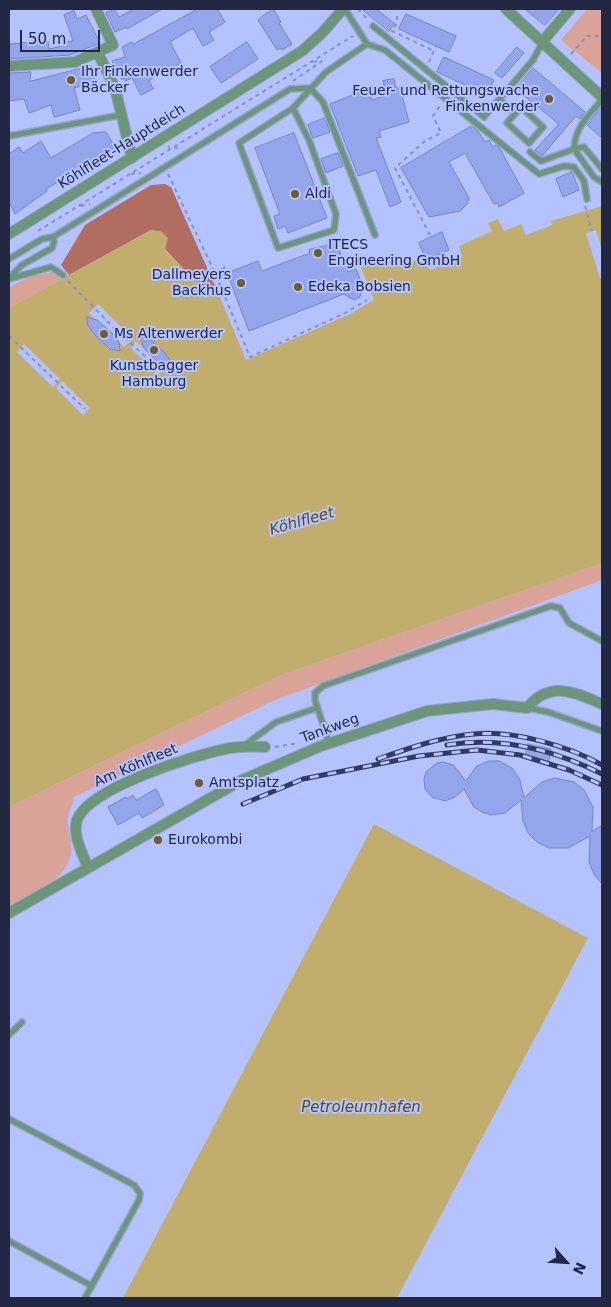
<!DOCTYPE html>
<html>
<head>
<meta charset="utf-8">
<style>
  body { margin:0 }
  #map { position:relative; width:611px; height:1307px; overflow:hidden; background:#b4c3fd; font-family:"DejaVu Sans",sans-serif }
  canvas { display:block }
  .frame { position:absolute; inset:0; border:10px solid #222844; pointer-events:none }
  .north { position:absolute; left:541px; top:1237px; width:50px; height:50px; -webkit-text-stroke:4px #b4c3fd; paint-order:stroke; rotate:116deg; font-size:14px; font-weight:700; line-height:20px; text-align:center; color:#222844 }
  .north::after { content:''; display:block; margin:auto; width:18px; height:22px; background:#222844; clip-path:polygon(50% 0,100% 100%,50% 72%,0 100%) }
  .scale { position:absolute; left:20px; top:30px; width:80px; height:22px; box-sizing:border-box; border:2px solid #222844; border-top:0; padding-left:6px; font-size:15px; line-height:18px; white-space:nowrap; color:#222844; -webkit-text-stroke:4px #b4c3fd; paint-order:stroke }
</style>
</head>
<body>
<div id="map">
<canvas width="611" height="1307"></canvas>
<div class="frame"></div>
<div class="north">N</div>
<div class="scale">50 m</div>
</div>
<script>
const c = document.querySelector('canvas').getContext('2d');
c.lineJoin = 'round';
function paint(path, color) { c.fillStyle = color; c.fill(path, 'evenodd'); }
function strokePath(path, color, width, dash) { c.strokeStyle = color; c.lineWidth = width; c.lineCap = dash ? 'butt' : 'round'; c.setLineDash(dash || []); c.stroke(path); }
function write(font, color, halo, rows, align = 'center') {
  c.font = font + ' "DejaVu Sans",sans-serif'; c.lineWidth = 4; c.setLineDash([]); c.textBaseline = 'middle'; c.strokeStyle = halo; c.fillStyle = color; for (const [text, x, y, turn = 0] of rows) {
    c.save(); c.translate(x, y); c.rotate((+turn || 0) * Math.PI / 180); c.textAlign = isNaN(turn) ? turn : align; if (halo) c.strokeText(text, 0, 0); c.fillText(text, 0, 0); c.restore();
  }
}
paint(new Path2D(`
  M587,9H602V73L561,40Z
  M54,272L62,279L9,308V288L32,275Z
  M602,563V580L275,700L74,797C74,805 68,811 68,819C67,830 73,842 71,854C66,881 31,896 9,908V807L281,675Z`), '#daa398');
paint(new Path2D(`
  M165,184L171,187L217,290L210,292L193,279L165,249L162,232L151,230L69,275L61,265L85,225L151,185Z`), '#b16e60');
paint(new Path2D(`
  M602,206V563L281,675L9,807V308L151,230L162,232L168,238L165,250L193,279L210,292L217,290L246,360L350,314L374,300L361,267L408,256L410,262L425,257L430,270L462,257L459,246L492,231L488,223L498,219L504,231L521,224L526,235L552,225L551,221Z
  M374,824L588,938L397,1298H123Z`), '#c2ae6c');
paint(new Path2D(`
  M596,230L602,250V278H600L586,233Z
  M98,304L133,339L124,347L89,313Z
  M136,341L164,369L158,375L130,347Z
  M24,344L60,379L53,387L17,352Z
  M62,381L90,408L83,415L56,388Z`), '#b4c3fd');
const building = new Path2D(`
  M114,9L119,17L134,9H162L127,29L126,27L115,32L106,13Z
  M198,9H217L225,22L209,32L214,40L203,46L193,28L170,42L181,63L149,80L153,89L141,95L132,78L125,81L124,78L122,80L112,61L125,57L122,47L132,42L133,44Z
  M273,9L281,22L279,23L292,44L282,50L280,48L277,50L258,20Z
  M362,9H376L395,24L389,31Z
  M525,9H559L545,25Z
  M74,11L77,19L86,15L100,43L70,55L9,59V44L48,41L49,49L66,45V42L73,41L64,15Z
  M406,14L456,36L449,52L399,29Z
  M247,42L258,59L221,83L210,67Z
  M517,47L524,53L502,78L495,73Z
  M444,57L494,80L487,95L437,72Z
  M91,66L96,82L74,88L80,110L54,117L51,105L29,113L24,99L9,101V73L31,72L30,81Z
  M533,68L585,112L580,119L576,116L542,156L535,150L559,124L516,89Z
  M394,79L396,88H400L409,122L379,131L381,137L376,138L401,202L390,207L376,170L358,176L330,104L367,89L372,100L387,95L383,81Z
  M602,106V138L587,125Z
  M325,118L330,132L313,138L308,125Z
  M472,126L478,131L485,142L489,140L493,147L496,145L499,147L524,193L499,207L498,203L494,204L465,153L449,162L469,198L467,204L460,211L429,217L401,168Z
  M106,132L115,147L46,189L47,191L15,214L9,202V154L19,147L23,153L41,141L51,158L93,133Z
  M294,133L327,218L288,233L285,226L278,229L274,216L280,214L255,148Z
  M338,153L343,166L326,173L321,159Z
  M572,172L579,190L563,197L556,179Z
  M442,232L449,250L434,256L438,262L429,266L419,243Z
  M336,243L348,272L356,269L363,286L360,297L354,300L344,294L249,331L227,273L258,261L262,271L310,253L309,250Z
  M87,317L97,320L112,333L119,342L120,351L110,349L95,335L88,325Z
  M141,337L151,340L164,352L170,360L167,366L160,364L144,348Z
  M528,744L551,749L548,764L525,758Z
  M489,761H499L512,768L520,780L524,798L542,782L555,778L574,782L584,790L593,807L592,832L602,825V884L594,874L589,862L590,836L568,848H549L537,842L528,833L523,821L521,800L505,813L491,815L482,812L474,807L464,789L455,797L445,801L432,797L425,789L424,779L426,772L437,763L443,762L453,765L466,781L476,767Z
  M156,789L164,805L142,818L139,813L118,825L108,807L126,797L127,799L133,795L136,800Z`);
paint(building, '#93a5eb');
strokePath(building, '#7585c9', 1);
const service = new Path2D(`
  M345,9L367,44L385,50L539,174L564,166L574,167L584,181L587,199
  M373,26L484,117L533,60L543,41
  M499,99L515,113
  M602,100C588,116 575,127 574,149L584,147L602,169
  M521,107L543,127L529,143L507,123Z
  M293,108L309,140L336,214L334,230L278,248L239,143L293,108L326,72L367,44
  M9,136L121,115
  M530,152L541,161L574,149L594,177L602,182
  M9,259L42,239L53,237L290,89L310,88L323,102L375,235
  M9,278L22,265L52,248L54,242L53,237
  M9,279L51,267L63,275
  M528,708L548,712L602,731
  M329,743L315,700V693L323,686L551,606L560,608L569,623L602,641
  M245,745L276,722L317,708
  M9,1035L22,1022
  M9,1119L134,1185L140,1193L139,1200L85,1298
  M9,1241L92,1286`);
const minor = new Path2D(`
  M506,9L602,97
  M543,41L570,9
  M98,53L115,88L132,158
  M9,66L75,62L113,45L96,9
  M9,234L302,51L322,33L343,9
  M88,868C83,854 72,835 77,820C88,788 197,754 230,748C242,746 253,746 265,747
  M9,913L242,780L321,746L427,711L493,704L527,708C550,680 574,692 602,704`);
strokePath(service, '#94a1d4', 8);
strokePath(minor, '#94a1d4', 12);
strokePath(new Path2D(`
  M358,9L368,20
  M397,16V23L392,31L434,51
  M571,54L587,36H602
  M429,62L436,46
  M293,81L322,61L312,62
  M472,96L475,89
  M168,146L170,149L181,147
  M131,174L141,173
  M168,174L215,273L250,357L345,313L367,300
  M81,206L90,204
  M585,206L592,231
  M38,231L353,36
  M430,235L395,168L425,141L441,133L433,116L441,104
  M215,273L229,265
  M68,281L115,329L159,369
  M9,336L85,409
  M275,747L299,743`), '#8692c3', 2, [4, 4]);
strokePath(service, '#6b9677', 5);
strokePath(minor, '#6b9677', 10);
const rail = new Path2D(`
  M447,745C502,736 554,750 602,774
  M378,759C409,748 441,737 474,734C513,730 569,746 602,765
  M243,804L303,779L419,756L477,750L520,755L569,770L602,785`);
strokePath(rail, '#343b5b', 5);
strokePath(rail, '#b4c3fd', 3, [9]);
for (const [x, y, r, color] of [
  [71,80,5,"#6c5d2a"],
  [549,99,5,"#6c5d2a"],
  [295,194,5,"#6c5d2a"],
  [318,253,5,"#6c5d2a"],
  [241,283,5,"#6c5d2a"],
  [298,287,5,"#6c5d2a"],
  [104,334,5,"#6c5d2a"],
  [154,350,5,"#6c5d2a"],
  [199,783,5,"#6c5d2a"],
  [158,840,5,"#6c5d2a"]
]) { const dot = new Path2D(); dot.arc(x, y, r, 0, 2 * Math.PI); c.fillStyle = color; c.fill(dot); strokePath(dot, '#b4c3fd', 2); }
write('14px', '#222844', '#b4c3fd', [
  ["Ihr Finkenwerder",81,72],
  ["Bäcker",81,88],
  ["Feuer- und Rettungswache",539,91,"right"],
  ["Finkenwerder",539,107,"right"],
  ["Aldi",305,194],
  ["ITECS",328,245],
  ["Engineering GmbH",328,261],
  ["Dallmeyers",231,275,"right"],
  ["Backhus",231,291,"right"],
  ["Edeka Bobsien",308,287],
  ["Ms Altenwerder",114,334],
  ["Kunstbagger",154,366,"center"],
  ["Hamburg",154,382,"center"],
  ["Amtsplatz",209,783],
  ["Eurokombi",168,840]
], 'left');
write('14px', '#222844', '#b4c3fd', [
  ["Köhlfleet-Hauptdeich",122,147,-32],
  ["Tankweg",330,729,-20],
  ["Am Köhlfleet",136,766,-23]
]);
write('italic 15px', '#5b4c19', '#b4c3fd', [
  ["Köhlfleet",302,522,-16],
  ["Petroleumhafen",361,1108]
]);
</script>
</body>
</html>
